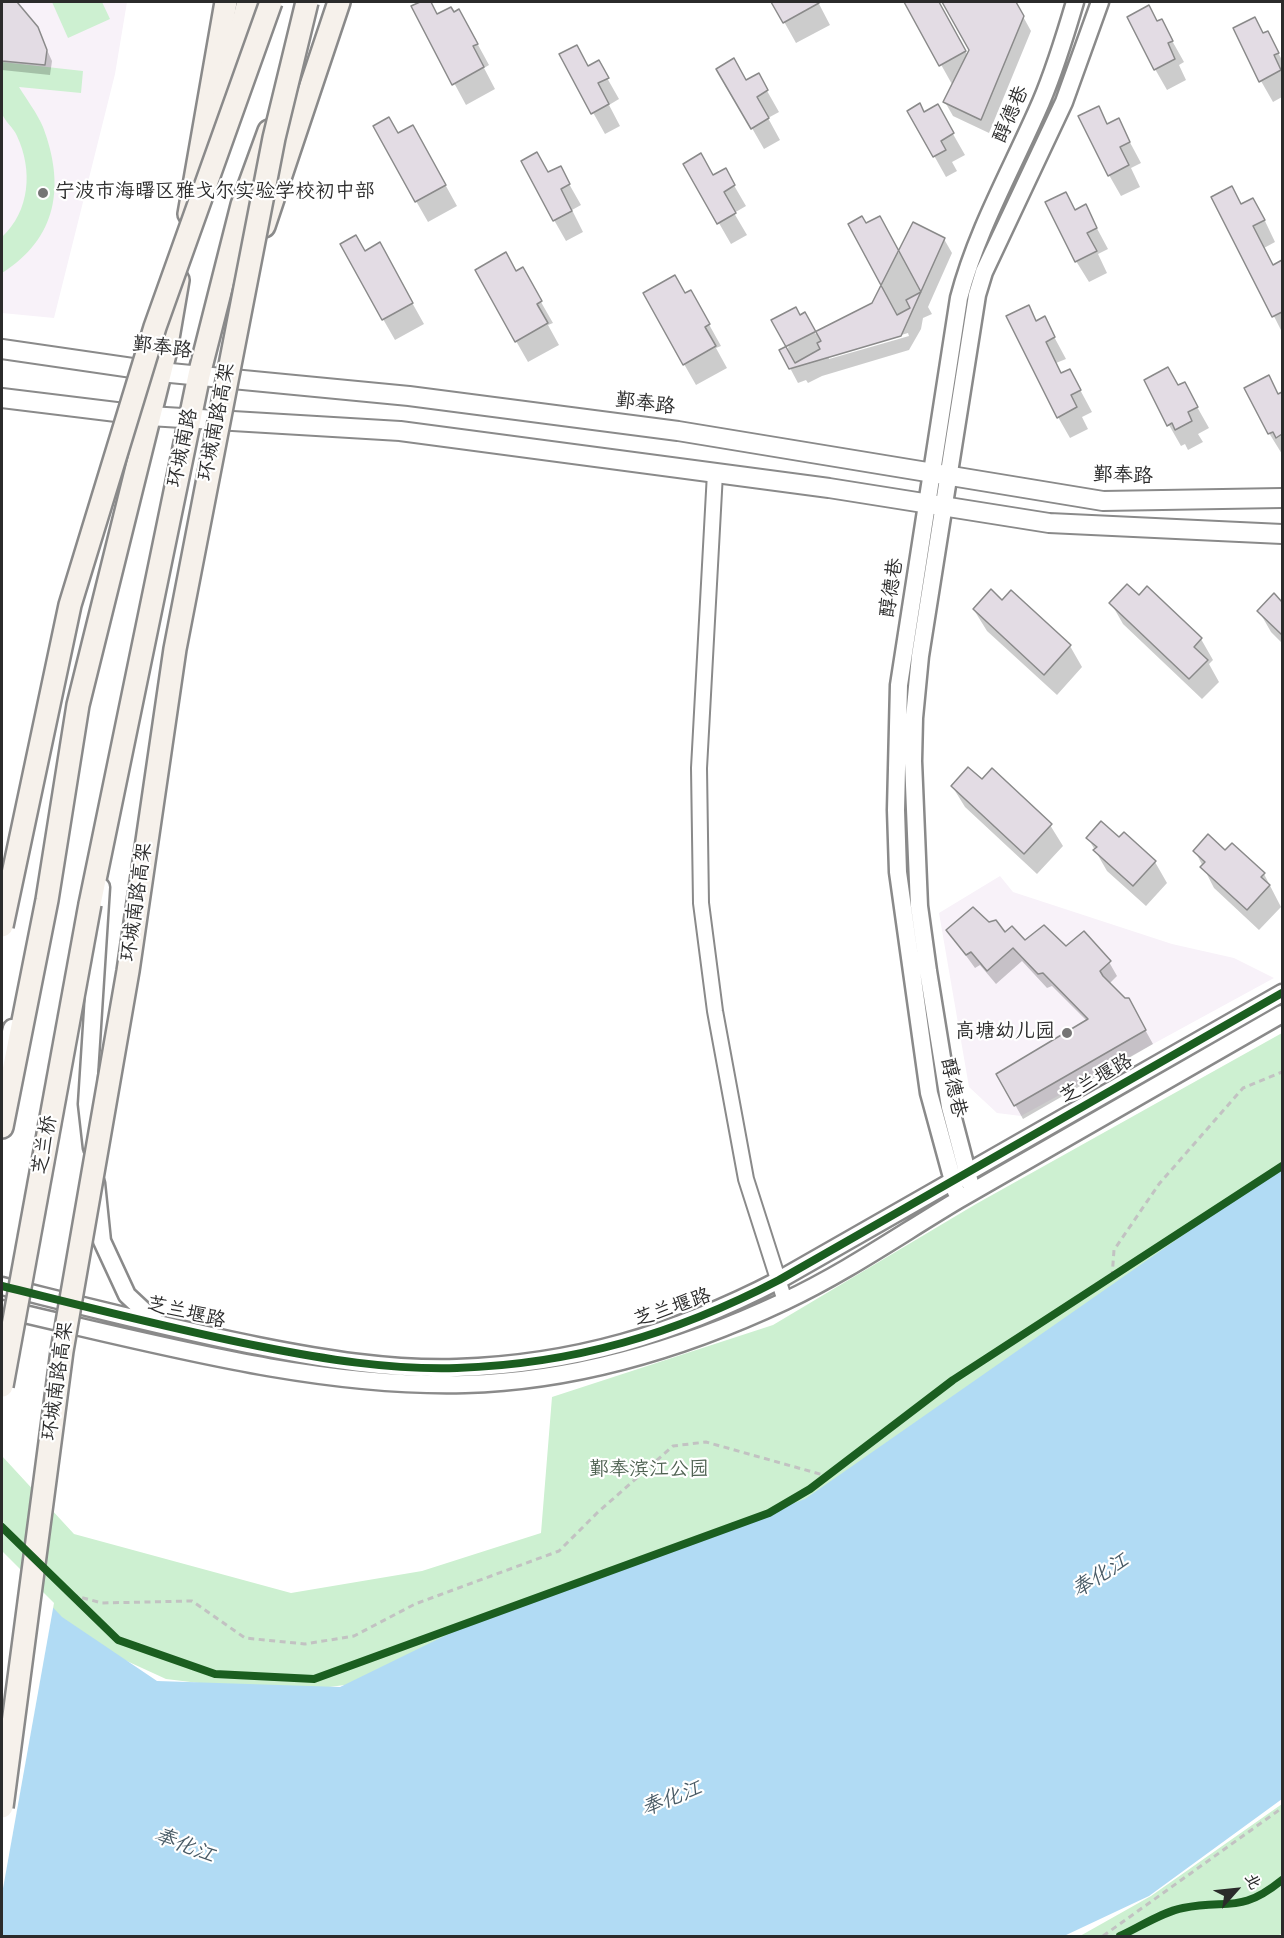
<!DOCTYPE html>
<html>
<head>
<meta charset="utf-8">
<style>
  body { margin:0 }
  #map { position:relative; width:1284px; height:1938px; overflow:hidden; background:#fff; font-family:Mynerve,"LXGW WenKai TC",sans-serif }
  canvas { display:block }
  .frame { position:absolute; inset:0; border:3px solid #2b2b2b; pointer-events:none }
  .north { position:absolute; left:1206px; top:1860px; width:60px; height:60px; -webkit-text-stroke:4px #fff; paint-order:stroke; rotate:63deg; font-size:16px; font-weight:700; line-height:24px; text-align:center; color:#2b2b2b }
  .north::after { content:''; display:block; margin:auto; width:21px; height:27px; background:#2b2b2b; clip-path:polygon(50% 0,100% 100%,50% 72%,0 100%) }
</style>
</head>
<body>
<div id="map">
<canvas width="1284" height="1938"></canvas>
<div class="frame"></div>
<div class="north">北</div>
</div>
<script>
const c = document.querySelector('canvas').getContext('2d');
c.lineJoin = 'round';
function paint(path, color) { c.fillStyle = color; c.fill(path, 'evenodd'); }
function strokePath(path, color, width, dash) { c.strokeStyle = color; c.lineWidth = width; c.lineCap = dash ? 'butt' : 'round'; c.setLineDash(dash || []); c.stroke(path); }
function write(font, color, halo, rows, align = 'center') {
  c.font = font + ' Mynerve,"LXGW WenKai TC",sans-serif'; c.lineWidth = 4.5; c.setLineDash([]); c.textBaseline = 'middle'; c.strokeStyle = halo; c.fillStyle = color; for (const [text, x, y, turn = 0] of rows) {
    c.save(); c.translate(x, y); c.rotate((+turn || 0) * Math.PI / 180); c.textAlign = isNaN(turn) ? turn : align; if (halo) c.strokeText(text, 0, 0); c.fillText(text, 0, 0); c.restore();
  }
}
paint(new Path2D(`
  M2,2H127L115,74L54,318L2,313Z
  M1000,876L1013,892L1172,944L1234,958L1274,978L1021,1116L997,1113L969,1087L939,913Z`), '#f8f2f9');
paint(new Path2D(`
  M52,2H102L110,19L68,38Z
  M2,62L83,71L81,93L19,87C27,100 37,113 43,127C65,185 58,238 2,273V237C30,211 33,170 17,136C14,128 4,121 2,113C0,102 1,75 2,62Z
  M1282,1033V1175L880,1455L718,1553L385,1680L281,1693L166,1679L70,1635L2,1567V1456L74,1534L291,1593L422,1571L541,1533L552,1397L773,1325L976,1204Z
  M1282,1804V1933L1278,1936H1080L1151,1896Z`), '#cdf0d1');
paint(new Path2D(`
  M1282,1166V1799L1149,1896L1064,1936H2V1554L62,1617L157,1681L340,1687L471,1623L805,1499Z`), '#b1dbf4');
paint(new Path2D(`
  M2,1551L54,1603L2,1894Z`), '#fff');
paint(new Path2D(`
  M2,2H14L37,28L52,61L50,75L2,70Z
  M424,2H429L437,16L471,32L489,65L484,68L495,89L466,105L413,7Z
  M773,2H818L830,25L796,43Z
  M906,2H938L968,56L970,50L944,2H1015L1031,31L989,133L953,116L945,102L953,86Z
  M1161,21L1184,62L1179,65L1186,80L1167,90L1155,69L1157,22Z
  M1267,32L1282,60V97L1273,102L1261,81L1263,35Z
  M561,55L588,67L598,62L619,99L609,105L620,126L605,134Z
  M718,69L746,82L758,75L779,112L768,118L780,140L764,149Z
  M937,106L965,155L952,162L957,171L946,177L909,111L924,114Z
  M1098,108L1108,125L1118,120L1141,163L1131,168L1140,187L1121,196L1109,175Z
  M398,135L425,148L457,206L428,222L416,201Z
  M685,164L713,177L725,170L746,206L734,213L747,235L731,244Z
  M560,168L581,205L572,210L583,232L566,241L554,220L548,174Z
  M1213,197L1242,205L1253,200L1265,221L1275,242L1264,248L1273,267L1282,262V332Z
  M1085,206L1108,249L1098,254L1107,273L1089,282L1076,261L1075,211Z
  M866,225L899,253L944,239L952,253L928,307L932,314L923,318L921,329L909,350L822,376L808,383L806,380L798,383L790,368L788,348L800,317L816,334L873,304L884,293ZM908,333L909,336L829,359V356Z
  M364,253L391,265L424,324L395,340L383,319Z
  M522,269L553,323L548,325L559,345L528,362L516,341V272Z
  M691,292L721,346L716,348L727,368L696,385L684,364L685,295Z
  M1028,307L1037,322L1044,318L1066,359L1056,363L1062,374L1070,371L1092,412L1082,417L1088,429L1070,438L1058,417Z
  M1178,387L1196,405L1209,428L1198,434L1203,442L1188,450L1185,444L1181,446L1169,425Z
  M1282,393V454L1269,433L1279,395Z
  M1274,595L1282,604V643L1271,632L1259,611Z
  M1139,597L1201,639L1213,660L1209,664L1219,682L1202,699L1123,624L1111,603Z
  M1002,602L1070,646L1082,667L1057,695L987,631L974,610Z
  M982,781L1050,825L1063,846L1037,874L965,807L952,786Z
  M1088,838L1119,839L1155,862L1167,883L1146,906L1107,871Z
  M1195,851L1225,852L1264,874L1281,907L1259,930L1214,888Z
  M989,924L1005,934L1025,942L1066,948L1109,962L1117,976L1109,984L1124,999H1128L1153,1044L1023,1119L998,1074L1087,1021L1052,986L1047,988L1022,961L996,984L980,965L975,968L948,931Z`), '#0003');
const building = new Path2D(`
  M2,2H17L38,27L47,50L45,65L2,61Z
  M420,2H431L437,14L451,7L454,12L459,9L478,44L473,46L484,67L452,85L411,6Z
  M771,2H818L819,3L783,23Z
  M904,2H939L966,51L939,66Z
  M942,2H1016L1024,16L981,120L943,102L969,50Z
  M1149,5L1157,21L1162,19L1173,41L1168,43L1175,59L1154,70L1127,17Z
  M1255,17L1263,33L1268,31L1279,53L1274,55L1281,70L1259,82L1233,28Z
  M577,45L588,66L599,60L609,78L598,83L609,104L591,114L559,54Z
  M734,58L746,80L759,73L768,90L757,97L769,118L751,129L716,69Z
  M920,103L924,112L938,104L954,133L941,141L946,150L933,157L907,111Z
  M1099,106L1107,124L1119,118L1130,142L1120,147L1129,165L1108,176L1078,116Z
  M389,117L398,133L413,125L446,185L415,202L373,126Z
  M537,152L548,172L561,166L570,184L561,189L572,211L553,221L521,161Z
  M701,153L713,175L726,168L735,185L724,192L736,213L717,224L683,164Z
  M1232,186L1241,204L1253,198L1265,220L1253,226L1273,265L1282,260V312L1272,317L1211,197Z
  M1066,192L1075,210L1086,204L1097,228L1087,233L1097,251L1075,262L1045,202Z
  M862,216L866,223L880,216L921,292L906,300L910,308L897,315L848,224Z
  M913,222L945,238L901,336L789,369L779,350L872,303Z
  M356,235L365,251L380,242L413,303L382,320L340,244Z
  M506,252L516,271L523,267L542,301L537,304L548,323L515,342L475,270Z
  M675,275L685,293L691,290L710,324L705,327L716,346L683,365L643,293Z
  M1029,305L1036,321L1045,316L1055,337L1046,342L1061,373L1070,369L1081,390L1071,395L1077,407L1057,418L1006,316Z
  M796,307L800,315L805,312L821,341L817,343L820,349L795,363L771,320Z
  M1168,367L1178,385L1185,382L1198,407L1188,412L1192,421L1175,430L1172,423L1167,426L1144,380Z
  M1269,375L1278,394L1282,392V434L1276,438L1273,432L1268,434L1244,388Z
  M1127,584L1139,595L1147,586L1202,638L1194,647L1208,660L1189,679L1109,603Z
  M991,589L1002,600L1011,590L1071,645L1044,675L973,609Z
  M1274,593L1282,602V635L1257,611Z
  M968,767L982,779L992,768L1052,824L1024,854L951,786Z
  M1101,821L1119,837L1124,832L1156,861L1133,886L1093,850L1097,847L1086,838Z
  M1208,834L1225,850L1232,843L1265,873L1261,877L1270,885L1247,910L1200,867L1205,862L1193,851Z
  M973,907L989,922L996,920L1005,932L1012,926L1025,940L1044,925L1066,946L1084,931L1111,961L1100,971L1103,976L1125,998H1129L1146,1030L1014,1106L996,1074L1088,1019L1043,973L1038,974L1013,948L987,971L971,952L966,955L946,930Z`);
paint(building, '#e3dce4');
strokePath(building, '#8a8a8a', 1.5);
const minor = new Path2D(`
  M715,473L699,768L701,903L715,1011L746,1179L785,1301`);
const tertiary = new Path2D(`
  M2,1069L12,1028
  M92,1148L87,1104L101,887
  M96,1183L102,1241L127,1295L158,1324
  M970,1183L950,1107L928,971L919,906L913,761L914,718L920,656L977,295L984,272L1064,102L1100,2
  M956,1192L929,1093L898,872L896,810L899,685L959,298C977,229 1013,167 1041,102C1055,69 1065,36 1075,2
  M2,1286C87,1307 172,1329 258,1346C323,1359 390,1370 457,1368C574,1364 675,1334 779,1280L1282,993
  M2,1309C149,1342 313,1388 465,1384C576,1381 685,1348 785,1301C845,1273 901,1234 958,1200C1066,1138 1174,1076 1282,1014`);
const secondary = new Path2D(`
  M2,349L160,372L409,396L678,431L1103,501L1282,498
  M2,398L149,416L400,431L829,488L1049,523L1282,534`);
const primary = new Path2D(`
  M189,214L226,2
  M90,904L199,375L242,205L269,131
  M2,1127L47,900L78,705L166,350L178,280`);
const trunk = new Path2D(`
  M209,152L248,2
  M264,226L339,2`);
strokePath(minor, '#8a8a8a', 18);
strokePath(tertiary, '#8a8a8a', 21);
strokePath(secondary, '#8a8a8a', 22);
strokePath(primary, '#8a8a8a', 26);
strokePath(trunk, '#8a8a8a', 26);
strokePath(new Path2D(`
  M1112,1277L1114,1250L1159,1184L1243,1088L1282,1072
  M72,1595L102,1603L192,1601L245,1638L305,1644L354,1636L415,1604L559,1551L597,1513L673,1446L706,1442L827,1476
  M1103,1936L1282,1808`), '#c2c2c2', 3, [6, 4.5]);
strokePath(minor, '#fff', 14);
strokePath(tertiary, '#fff', 16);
strokePath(secondary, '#fff', 18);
strokePath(primary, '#f6f1eb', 21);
strokePath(trunk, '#f6f1eb', 21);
const primaryBridge = new Path2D(`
  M2,1386L90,904`);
const trunkBridge = new Path2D(`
  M2,926L70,605L155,327L271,2
  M2,1807L62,1351L128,971L175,649L274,138L307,2`);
strokePath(primaryBridge, '#8a8a8a', 26, []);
strokePath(trunkBridge, '#8a8a8a', 26, []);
strokePath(primaryBridge, '#f6f1eb', 21);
strokePath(trunkBridge, '#f6f1eb', 21);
strokePath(new Path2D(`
  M2,1286C87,1307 172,1329 258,1346C323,1359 390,1370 457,1368C574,1364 675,1334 779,1280L1282,993
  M2,1527L118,1640L215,1674L314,1679L769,1513L810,1489L953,1380L1282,1166
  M1120,1936C1140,1927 1162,1912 1183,1908C1229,1899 1240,1914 1282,1880`), '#1b5e20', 8);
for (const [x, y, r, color] of [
  [43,193,6,"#757575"],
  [1067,1033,6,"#757575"]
]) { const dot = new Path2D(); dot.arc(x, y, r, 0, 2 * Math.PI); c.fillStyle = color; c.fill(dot); strokePath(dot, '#fff', 2); }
write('20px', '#2b2b2b', '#fff', [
  ["醇德巷",1012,115,-66],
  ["鄞奉路",162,349,7],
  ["鄞奉路",645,405,7],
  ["环城南路高架",218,422,-79],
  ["环城南路",184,448,-78],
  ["鄞奉路",1123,477,2],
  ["醇德巷",893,588,-81],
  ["环城南路高架",138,902,-82],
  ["芝兰堰路",1097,1080,-30],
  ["醇德巷",952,1088,78],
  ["芝兰桥",46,1145,-80],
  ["芝兰堰路",673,1309,-19],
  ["芝兰堰路",186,1314,13],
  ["环城南路高架",59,1381,-82]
]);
write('20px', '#2b2b2b', '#fff', [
  ["宁波市海曙区雅戈尔实验学校初中部",55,193],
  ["高塘幼儿园",1055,1033,"right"]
], 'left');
write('20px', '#4f6252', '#fff', [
  ["鄞奉滨江公园",649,1471]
]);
write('italic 21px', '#495b66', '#fff', [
  ["奉化江",1101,1577,-33],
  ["奉化江",672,1800,-21],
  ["奉化江",184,1847,21]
]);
</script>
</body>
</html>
